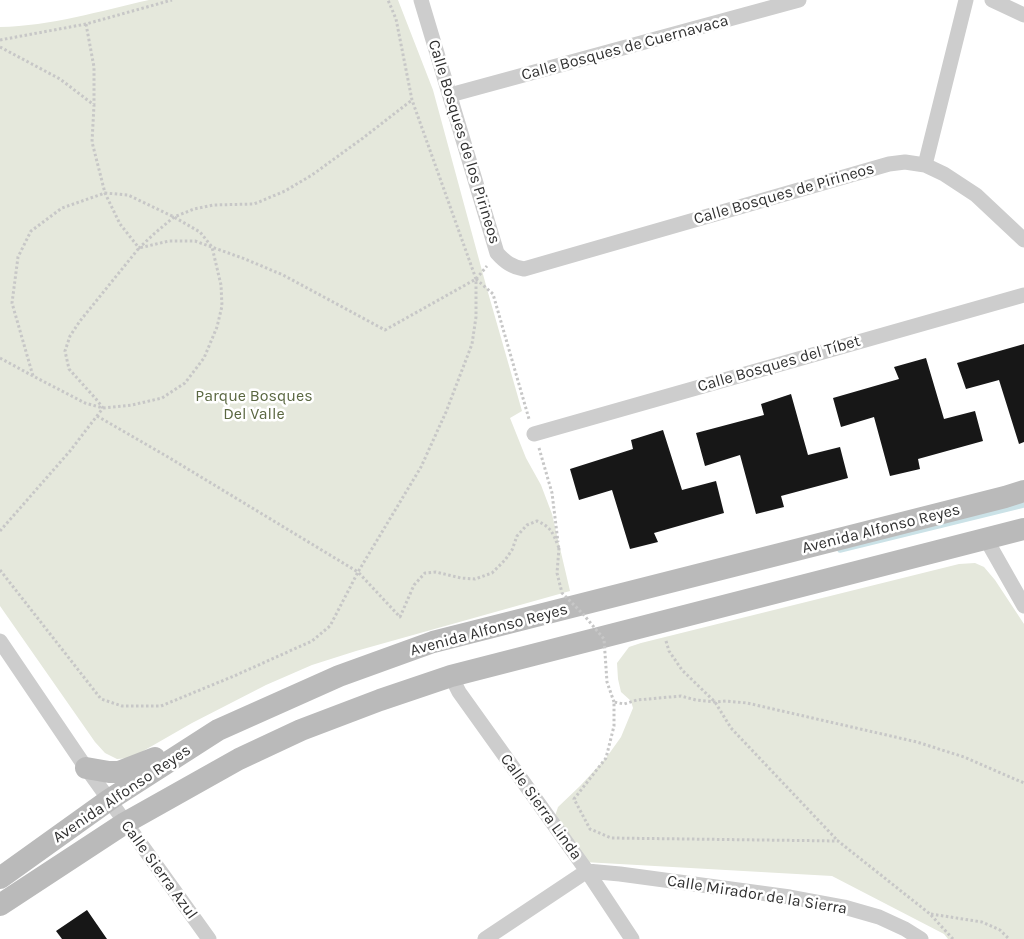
<!DOCTYPE html>
<html>
<head>
<meta charset="utf-8">
<style>
  body { margin:0 }
  canvas { display:block; background:#fff }
</style>
</head>
<body>
<canvas width="1024" height="939"></canvas>
<script>
const c = document.querySelector('canvas').getContext('2d');
c.lineJoin = 'round';
function paint(path, color) { c.fillStyle = color; c.fill(path, 'evenodd'); }
function strokePath(path, color, width, dash) { c.strokeStyle = color; c.lineWidth = width; c.lineCap = dash ? 'butt' : 'round'; c.setLineDash(dash || []); c.stroke(path); }
function write(font, color, halo, rows, align = 'center') {
  c.font = font + ' Karla,sans-serif'; c.lineWidth = 5; c.setLineDash([]); c.textBaseline = 'middle'; c.strokeStyle = halo; c.fillStyle = color; for (const [text, x, y, turn = 0] of rows) {
    c.save(); c.translate(x, y); c.rotate((+turn || 0) * Math.PI / 180); c.textAlign = isNaN(turn) ? turn : align; if (halo) c.strokeText(text, 0, 0); c.fillText(text, 0, 0); c.restore();
  }
}
paint(new Path2D(`
  M149,0H398L433,90L487,289L522,411L510,418L526,458L541,485L552,514L570,591L356,651L312,665L266,685L192,723L131,758L117,759L105,753L95,742L0,606V27C51,26 100,11 149,0Z
  M975,563L984,567L995,580L1024,624V939H948L944,934L832,876L584,862L552,825L558,807L580,786L606,758L621,737L633,708L631,701L621,692L618,679L617,663L629,647L641,643L959,564Z`), '#e5e8dc');
strokePath(new Path2D(`
  M840,550L1024,505`), '#cbe2e7', 5.5);
paint(new Path2D(`
  M1024,344V442L1019,444L999,380L966,389L957,363Z
  M926,358L944,419L975,411L983,441L918,459L920,469L890,476L874,417L841,427L833,398L899,379L894,367Z
  M791,394L808,455L840,447L848,478L781,496L784,507L756,514L740,455L705,466L696,433L764,415L761,404Z
  M663,430L682,490L716,481L724,513L654,533L658,542L630,549L612,490L579,500L570,469L633,449L631,440Z
  M87,910L107,939H62L56,931Z`), '#171717');
strokePath(new Path2D(`
  M86,24L94,67V104
  M0,40L86,24L172,0
  M0,47L60,79L94,105L92,142L105,193L120,224L139,248L155,233L174,217L194,209L213,205L254,204L285,191L312,175L363,138L412,100
  M476,279L493,294L529,419
  M0,358L33,376L85,403L103,408L132,405L162,398L185,383L204,358L217,327L222,306L221,285L212,247L200,232L174,217L128,195L105,193L62,208L31,231L18,257L12,303L33,376
  M97,416L168,457L358,572L421,467L446,412L472,344L476,317V279L412,100L396,19L388,0
  M539,448L552,493L558,542
  M0,531L70,451L103,408L96,399L69,369L65,351L70,336L80,321L139,248L169,241H195L245,259L283,275L385,330L476,279L487,266
  M0,570L101,699L122,706H161L234,676L312,641L330,626L358,572L400,617L414,585L425,573L436,572L461,578L475,579L492,573L505,560L512,550L517,536L527,525L537,521C552,527 553,534 559,548
  M666,641L669,651L682,670L715,702L731,728L838,841
  M931,914L982,922L1000,930L1009,939
  M953,939L930,914L838,841L611,838L590,829L574,799L606,758L614,726V702L624,704L637,700L681,696L696,700L715,702L726,701L747,703L917,742L964,757L1024,783`), '#c7c7c7', 3, [2.5, 2.5]);
strokePath(new Path2D(`
  M421,0L497,253C505,262 512,267 524,269L889,164L905,162L925,165L944,174L976,195L1024,240
  M992,0L1024,15
  M450,95L799,0
  M925,165L966,0
  M534,434L1024,295
  M986,539L1024,606
  M0,641L82,762L209,939
  M451,676L459,692L587,871L632,939
  M485,939L587,871L620,874L790,897L844,907L879,917L905,929L921,939`), '#cdcdcd', 15);
strokePath(new Path2D(`
  M86,768L109,772H119L155,758
  M0,878L109,800L218,730L339,676L433,642L1005,497L1024,491
  M0,905L125,823L239,759L301,730L380,700L451,676L1024,529`), '#bababa', 22);
strokePath(new Path2D(`
  M559,548L557,573L562,593L583,614L604,639L607,682L614,702`), '#c7c7c7', 3, [2.5, 2.5]);
write('16px', '#303030', '#fff', [
  ["Calle Bosques de Cuernavaca",625,48,-15],
  ["Calle Bosques de los Pirineos",464,142,73],
  ["Calle Bosques de Pirineos",784,194,-16],
  ["Calle Bosques del Tíbet",779,364,-16],
  ["Avenida Alfonso Reyes",881,529,-14],
  ["Avenida Alfonso Reyes",489,630,-15],
  ["Avenida Alfonso Reyes",122,794,-34],
  ["Calle Sierra Linda",541,807,54],
  ["Calle Sierra Azul",159,870,54],
  ["Calle Mirador de la Sierra",757,895,9]
]);
write('16px', '#5a6741', '#fff', [
  ["Parque Bosques",254,396],
  ["Del Valle",254,414]
]);
</script>
</body>
</html>
